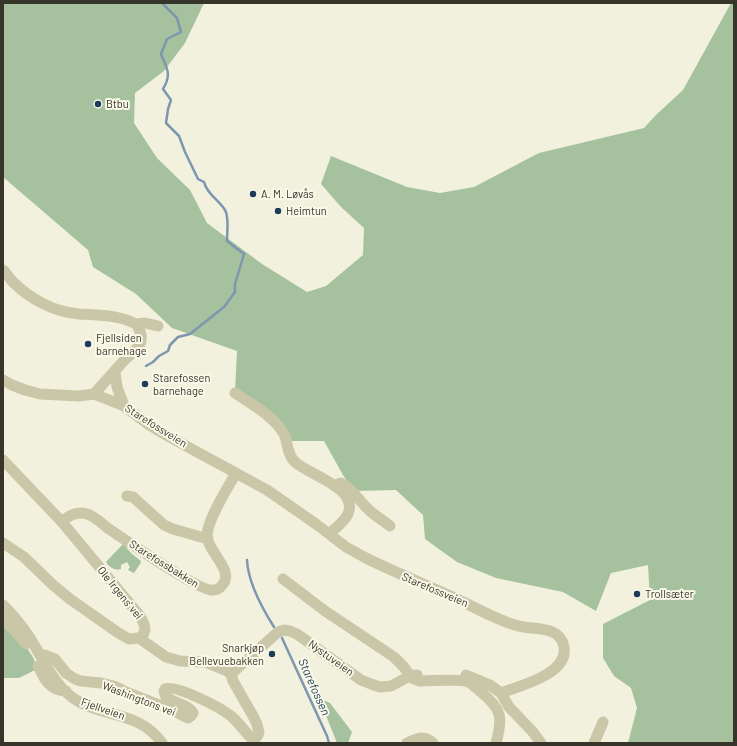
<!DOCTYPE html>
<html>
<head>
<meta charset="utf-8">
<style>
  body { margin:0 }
  #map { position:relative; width:737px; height:746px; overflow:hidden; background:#f2f1dd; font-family:Barlow,sans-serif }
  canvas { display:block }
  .frame { position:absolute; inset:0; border:4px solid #373429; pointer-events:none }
</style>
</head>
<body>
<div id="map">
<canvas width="737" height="746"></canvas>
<div class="frame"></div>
</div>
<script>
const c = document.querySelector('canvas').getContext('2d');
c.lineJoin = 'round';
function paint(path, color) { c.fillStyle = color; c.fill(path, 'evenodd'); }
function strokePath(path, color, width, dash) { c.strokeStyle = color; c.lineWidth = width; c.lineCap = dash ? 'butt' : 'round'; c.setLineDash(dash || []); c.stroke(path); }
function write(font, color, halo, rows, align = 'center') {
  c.font = font + ' Barlow,sans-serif'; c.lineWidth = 4; c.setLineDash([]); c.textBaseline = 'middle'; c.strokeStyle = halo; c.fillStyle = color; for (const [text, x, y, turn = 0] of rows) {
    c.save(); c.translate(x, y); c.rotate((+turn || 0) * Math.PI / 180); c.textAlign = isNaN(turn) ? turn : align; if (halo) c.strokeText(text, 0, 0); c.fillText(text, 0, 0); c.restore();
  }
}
paint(new Path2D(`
  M3,3H204L185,43L164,71L135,93L134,123L157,158L190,190L207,223L262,264L307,292L326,286L363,255L364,228L341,207L321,184L331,156L407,187L440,193L474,187L539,153L644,128L656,115L683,90L731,3H734V743H628L637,708L631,688L614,676L603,658V624L650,600L648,565L611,573L596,611L563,592L496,578L457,562L425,539L423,515L396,490L354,491L343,475L324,441H292L286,429L235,391L237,351L172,328L136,294L93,267L88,250L3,177Z
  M123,544L132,554L141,561L140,564L134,573L128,570L130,567L127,562L121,565V569C115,571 109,567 106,562Z
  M3,621L18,634L34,659L35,670L19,678H3Z
  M319,698L330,703L352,732L348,743H337Z`), '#a5c19d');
strokePath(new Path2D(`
  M146,366L153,362L159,356L168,351L170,345L178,337L190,334L224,307L235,292V284L244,254L227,241C227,231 229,222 226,212C221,201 207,195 204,182L198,179L185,152L179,136L166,123L168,109L171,100L163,89C172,74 167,69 161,54L167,39L181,32L177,18L162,3
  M247,560C248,582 262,608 274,627
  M282,638L327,736L329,743`), '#7c97af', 2.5);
strokePath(new Path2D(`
  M3,270C7,274 9,278 13,282C30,299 54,312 79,314C98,315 119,315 136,324C151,346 131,351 120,365C111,375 103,384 94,394
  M136,324L145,323L158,326
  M115,372L117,387L124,406
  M3,380L12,385L25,390L40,394L79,396L94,394L124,406L148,424L166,435L267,490L316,524L346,547L366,558C396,573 427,585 457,599C476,608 495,619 515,625C532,631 560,624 564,647C569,674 519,686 501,693
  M235,393C251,404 274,416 284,434C288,443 287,455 295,462C309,475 359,488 348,514C344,522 336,528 329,534
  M3,460L62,522L140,616L144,624L145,630L143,635L139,638L129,639L117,632L70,599L53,585L24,557L3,543
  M335,485L341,483C354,490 359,501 369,510C375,516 383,520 390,526
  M127,496L133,497L164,525L173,529L208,539
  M62,522C69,515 77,511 87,514C95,516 102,524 109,529C124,539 200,592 213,590C218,590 220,588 223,584C234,570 208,552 207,536C207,520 228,487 236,473
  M283,579L325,611L394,657L404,667L410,676L417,675
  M3,605C13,615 22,626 30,638C43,659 53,683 73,698C101,718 139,710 162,743
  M3,619L16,632L26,644
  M139,638L166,657L180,661L205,662L227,671L231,674
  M41,657L45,655L55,659L66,673L75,679L81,681L101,683L114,686L124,691L172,710L188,718L191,716L193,713C188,704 174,703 166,697L164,691L165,689C176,684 221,708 231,716C238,722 244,730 250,737L253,738H256L259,733L257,724L253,716L233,681L231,674
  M38,666C44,679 50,691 66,691
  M231,674L278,632L284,630L290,631L297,634L361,680L371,684L380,687L391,686L410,676L414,679L419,681C431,681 455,679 466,681C472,683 476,688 481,692C502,709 503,718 496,743
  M466,675L490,685L501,693L509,707L532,731L541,743
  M407,743C418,738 424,735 433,743
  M594,743L603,722`), '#cac7a9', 11);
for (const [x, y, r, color] of [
  [98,104,4,"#1e3b59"],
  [253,194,4,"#1e3b59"],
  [278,211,4,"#1e3b59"],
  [88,344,4,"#1e3b59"],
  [145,384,4,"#1e3b59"],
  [637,594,4,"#1e3b59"],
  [272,654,4,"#1e3b59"]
]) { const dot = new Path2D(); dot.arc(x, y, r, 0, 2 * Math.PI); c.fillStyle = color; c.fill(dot); strokePath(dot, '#faf9e9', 1.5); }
write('11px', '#373429', '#faf9e9', [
  ["Btbu",106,104],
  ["A. M. Løvås",261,194],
  ["Heimtun",286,211],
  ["Fjellsiden",96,338],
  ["barnehage",96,351],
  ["Starefossen",153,378],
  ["barnehage",153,391],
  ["Trollsæter",645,594],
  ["Snarkjøp",264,648,"right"],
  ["Bellevuebakken",264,661,"right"]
], 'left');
write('11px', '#373429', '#faf9e9', [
  ["Starefossveien",156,426,32],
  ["Starefossbakken",164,564,32],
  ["Starefossveien",435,590,23],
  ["Ole Irgens' vei",120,593,51],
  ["Nystuveien",331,658,36],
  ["Washingtons vei",139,699,21],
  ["Fjellveien",103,709,19]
]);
write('italic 12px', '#1e3b59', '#faf9e9', [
  ["Starefossen",314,687,66]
]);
</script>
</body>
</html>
